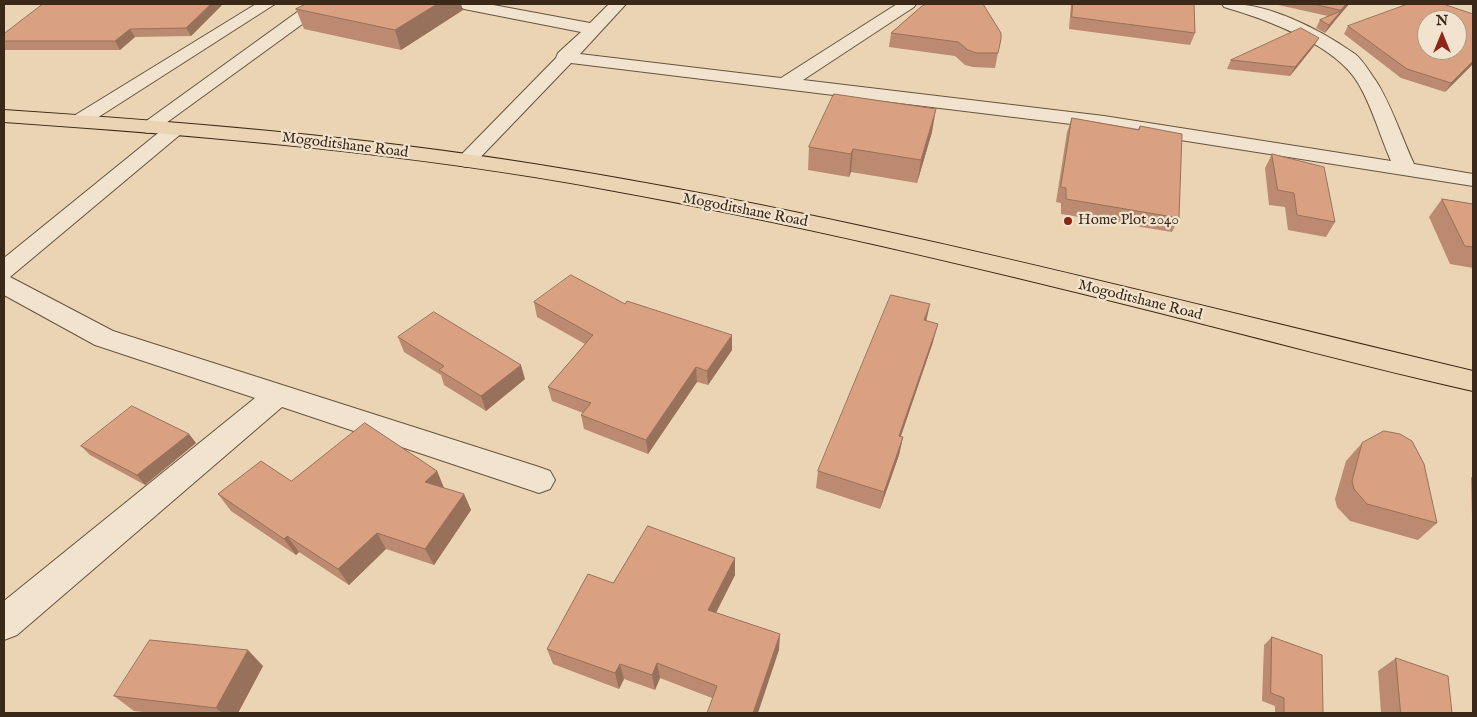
<!DOCTYPE html>
<html>
<head>
<meta charset="utf-8">
<style>
  body { margin:0 }
  #map { position:relative; width:1477px; height:717px; overflow:hidden; background:#ebd4b3; font-family:"IM FELL English",serif }
  canvas { display:block }
  .frame { position:absolute; inset:0; border:5px solid #3a2918; pointer-events:none }
  .north { position:absolute; left:1417px; top:10px; width:50px; height:50px; box-sizing:border-box; background:#f2e3ce; border:1px solid #a89985; border-radius:50%; rotate:0deg; font-size:14px; font-weight:700; line-height:20px; text-align:center; color:#3a2918 }
  .north::after { content:''; display:block; margin:auto; width:18px; height:22px; background:#8f2418; clip-path:polygon(50% 0,100% 100%,50% 72%,0 100%) }
</style>
</head>
<body>
<div id="map">
<canvas width="1477" height="717"></canvas>
<div class="frame"></div>
<div class="north">N</div>
</div>
<script>
const c = document.querySelector('canvas').getContext('2d');
c.lineJoin = 'round';
function strokePath(path, color, width, dash) { c.strokeStyle = color; c.lineWidth = width; c.lineCap = dash ? 'butt' : 'round'; c.setLineDash(dash || []); c.stroke(path); }
function paint(path, color) { c.fillStyle = color; c.fill(path, 'evenodd'); }
function write(font, color, halo, rows, align = 'center') {
  c.font = font + ' "IM FELL English",serif'; c.lineWidth = 4.5; c.setLineDash([]); c.textBaseline = 'middle'; c.strokeStyle = halo; c.fillStyle = color; for (const [text, x, y, turn = 0] of rows) {
    c.save(); c.translate(x, y); c.rotate((+turn || 0) * Math.PI / 180); c.textAlign = isNaN(turn) ? turn : align; if (halo) c.strokeText(text, 0, 0); c.fillText(text, 0, 0); c.restore();
  }
}
const minor = new Path2D(`
  M256,4H275L86,125H72L69,121L72,117Z
  M330,4L155,131L148,133L141,131L138,127L307,5Z
  M456,4H488L590,23L609,4H626L580,54L781,78L897,4H916L914,7L803,80L1104,116L1391,161C1380,136 1372,106 1358,83C1336,45 1266,19 1224,7L1222,4C1266,1 1319,29 1355,54C1363,60 1370,73 1376,81C1391,104 1402,138 1414,164L1473,174V186L1104,128L571,63L473,165L466,167L459,165L455,161L459,157L556,58L558,53L581,32L464,9Z
  M175,123L182,125L185,129L182,133L10,277L113,331L539,467L550,471L555,480L550,489L539,493L282,407L17,635L4,640V601L255,398L95,345L4,295V258L168,125Z`);
const major = new Path2D(`
  M4,110C181,122 359,136 534,164C851,214 1162,297 1473,371V391C1366,367 1259,338 1152,311C972,266 792,223 609,190C409,153 207,136 4,122Z`);
strokePath(minor, '#66543f', 2);
strokePath(major, '#3a2918', 2);
paint(minor, '#f2e3ce');
paint(major, '#ebd4b3');
paint(new Path2D(`
  M43,4H223L191,36L135,37L120,50H4V34Z
  M1071,4H1194L1195,33L1190,45L1069,29Z
  M1274,4H1349L1325,33L1316,28L1320,20L1328,16Z
  M922,6L998,53L995,68L973,67L965,65L955,56L889,47L891,33Z
  M296,9L463,10L401,50L304,29Z
  M1348,26L1473,64L1445,92L1401,78L1344,34Z
  M1314,46L1290,76L1227,69L1231,60Z
  M1072,118L1138,129L1140,126L1179,218L1172,232L1061,214V203L1056,202L1067,132Z
  M932,132L917,183L851,172L849,177L808,170L809,147Z
  M1272,154L1335,222L1326,237L1288,230L1285,207L1269,205L1265,168Z
  M1442,199L1473,204V268L1450,264L1429,217Z
  M534,302L625,304L732,350L708,385L697,382L648,454L584,429L581,415L583,413L552,401L548,387L585,344L537,317Z
  M926,320L933,342L901,436L903,437L899,455L880,509L816,488L818,471Z
  M398,337L525,379L486,411L444,385L441,375L404,352Z
  M189,434L196,443L145,485L90,455L81,446Z
  M1362,443L1437,523L1418,540L1350,521L1337,507L1335,499L1346,461Z
  M437,471L444,488L464,494L471,510L434,565L386,549L349,585L299,552L296,555L231,511L218,494L291,481Z
  M1473,475V555L1471,478Z
  M735,558V575L716,613L779,650L712,698L660,678L655,690L624,679L619,689L553,664L547,649L613,583Z
  M1272,637L1323,713H1275V706L1262,701L1264,645Z
  M1396,658L1452,713H1381L1378,671Z
  M263,666L238,713H152L134,711L114,696Z`), '#bb8a70');
paint(new Path2D(`
  M211,4H223L191,36L186,28Z
  M437,4H461L463,10L401,50L395,30Z
  M1346,4H1349L1337,18L1341,10Z
  M1341,11L1336,19L1325,33L1329,25Z
  M130,29L135,37L120,50L115,41Z
  M1319,38L1314,46L1290,76L1295,67Z
  M1473,61V64L1445,92L1451,83Z
  M936,109L932,132L917,183L921,160Z
  M853,149L851,172L849,177L851,154Z
  M930,304L926,322L924,320Z
  M938,324L933,342L895,453L899,436Z
  M732,335V350L708,385L707,371Z
  M521,365L525,379L486,411L481,396Z
  M696,367L697,382L648,454L646,440Z
  M189,434L196,443L145,485L137,475Z
  M903,437L899,455L880,509L884,492Z
  M437,471L444,488L425,482Z
  M464,494L471,510L434,565L425,549Z
  M377,533L386,549L349,585L338,569Z
  M287,536L299,552L296,555L284,539Z
  M735,558V575L709,626L708,610Z
  M780,634L779,650L758,713H753Z
  M248,650L263,666L238,713H222L216,708Z
  M657,663L660,678L655,690L652,675Z
  M620,664L624,679L619,689L615,673Z`), '#98715b');
const building = new Path2D(`
  M43,4H211L186,28L130,29L115,41H4V34Z
  M306,4H437L395,30L296,9Z
  M927,4H983L1001,33V39L998,53H976L968,50L958,42L891,33L922,6Z
  M1073,4H1194L1195,33L1072,17Z
  M1313,4H1346L1341,10Z
  M1408,4H1443L1473,14V61L1451,83L1407,69L1348,26ZM1427,20H1457V50H1427Z
  M1341,11L1329,25L1320,20Z
  M1301,28L1319,38L1295,67L1231,60Z
  M834,94L936,109L921,160L853,149L851,154L809,147Z
  M1072,118L1139,130L1140,126L1182,134L1179,218L1066,199V188L1061,187Z
  M1272,154L1324,167L1335,222L1297,215L1294,193L1278,190Z
  M1442,199L1473,204V247L1465,246Z
  M571,275L625,304L627,301L732,335L707,371L696,367L646,440L581,415L591,403L548,387L593,335L534,302Z
  M891,295L930,304L924,320L938,324L899,436L903,437L884,492L818,471Z
  M434,312L521,365L481,396L439,370L444,366L398,337Z
  M132,406L189,434L137,475L81,446Z
  M365,423L437,471L425,482L464,494L425,549L377,533L338,569L287,536L284,539L218,494L261,461L291,481Z
  M1384,431L1400,434L1412,441L1424,464L1437,523L1367,504L1354,489L1352,481L1362,443Z
  M648,526L735,558L708,610L780,634L753,713H707L717,686L657,663L652,675L620,664L615,673L547,649L588,574L613,583Z
  M1272,637L1322,655L1323,713H1284V698L1271,693Z
  M150,640L248,650L216,708L114,696Z
  M1396,658L1448,676L1452,713H1401Z`);
paint(building, '#d9a182');
strokePath(building, '#98715b', 1);
for (const [x, y, r, color] of [
  [1068,221,5,"#8f2418"]
]) { const dot = new Path2D(); dot.arc(x, y, r, 0, 2 * Math.PI); c.fillStyle = color; c.fill(dot); strokePath(dot, '#f2e3ce', 2); }
write('15px', '#3a2918', '#f2e3ce', [
  ["Mogoditshane Road",345,146,7],
  ["Mogoditshane Road",745,211,11],
  ["Mogoditshane Road",1140,301,14]
]);
write('15px', '#3a2918', '#f2e3ce', [
  ["Home Plot 2040",1078,221]
], 'left');
</script>
</body>
</html>
